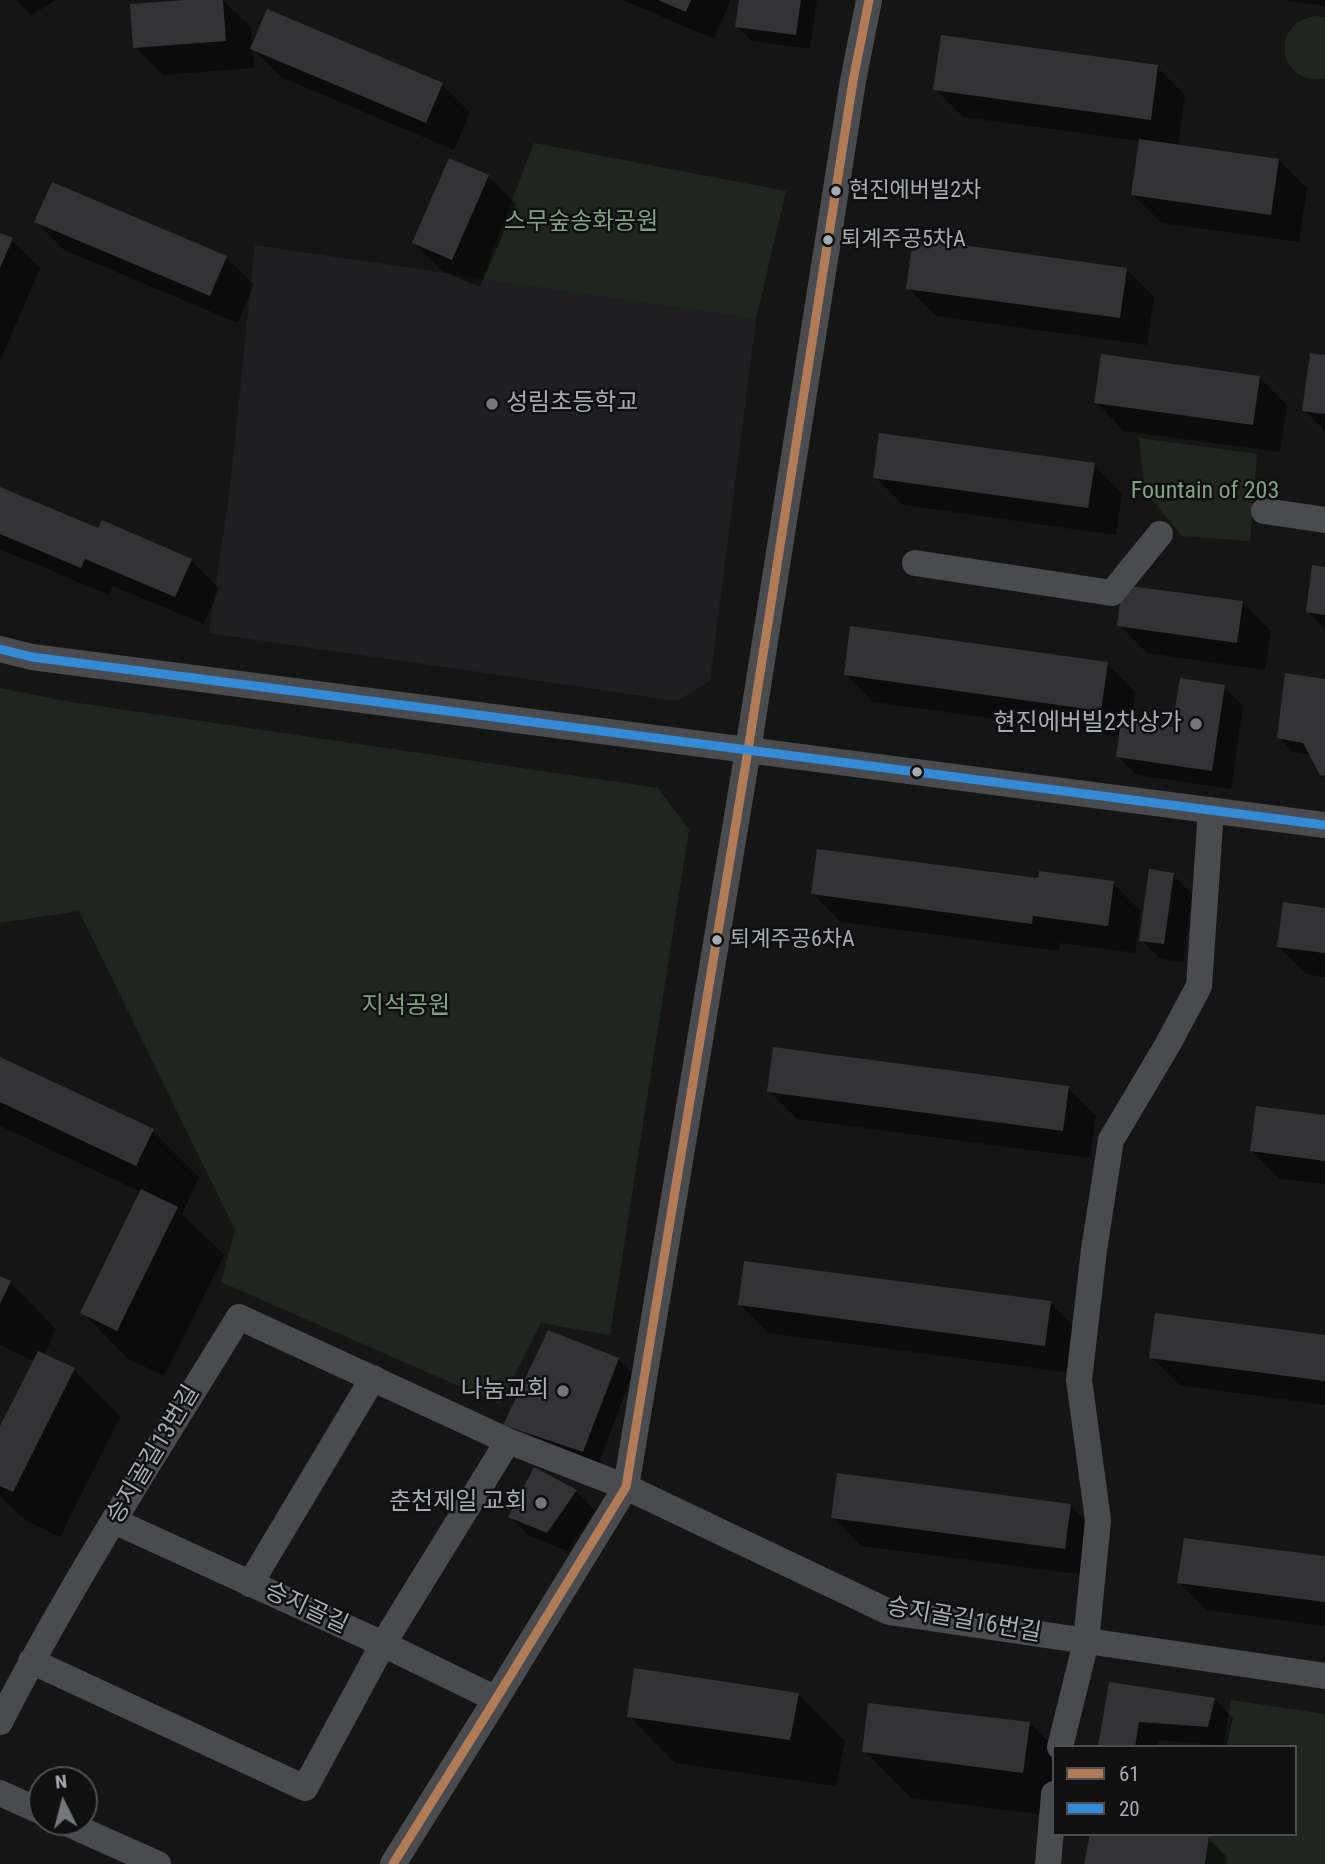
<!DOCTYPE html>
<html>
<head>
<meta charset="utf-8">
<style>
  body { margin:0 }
  #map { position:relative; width:1325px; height:1864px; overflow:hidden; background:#151516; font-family:"Roboto Condensed",sans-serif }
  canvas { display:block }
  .legend { position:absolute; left:1052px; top:1745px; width:245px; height:91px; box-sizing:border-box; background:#101011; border:2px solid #4c4e53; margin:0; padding:9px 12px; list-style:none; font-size:21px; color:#a7abb6 }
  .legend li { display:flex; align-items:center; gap:14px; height:35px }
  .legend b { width:35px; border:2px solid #4c4e53 }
  .north { position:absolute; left:28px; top:1766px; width:70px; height:70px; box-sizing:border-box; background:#101011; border:2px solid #4c4e53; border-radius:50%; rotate:354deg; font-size:19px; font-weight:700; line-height:28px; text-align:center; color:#a7abb6 }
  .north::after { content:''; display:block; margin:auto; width:24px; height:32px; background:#74767e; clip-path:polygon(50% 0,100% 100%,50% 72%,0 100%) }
</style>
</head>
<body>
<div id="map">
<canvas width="1325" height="1864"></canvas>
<ul class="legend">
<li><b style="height:9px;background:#b07c57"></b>61</li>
<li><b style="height:9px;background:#338bd7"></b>20</li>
</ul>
<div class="north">N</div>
</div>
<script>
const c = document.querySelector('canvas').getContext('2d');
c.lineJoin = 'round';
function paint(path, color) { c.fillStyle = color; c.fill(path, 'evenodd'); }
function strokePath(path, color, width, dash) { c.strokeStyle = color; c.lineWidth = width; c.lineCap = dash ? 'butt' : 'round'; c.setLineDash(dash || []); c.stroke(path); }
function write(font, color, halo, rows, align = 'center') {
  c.font = font + ' "Roboto Condensed","Noto Sans KR",sans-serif'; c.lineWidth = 5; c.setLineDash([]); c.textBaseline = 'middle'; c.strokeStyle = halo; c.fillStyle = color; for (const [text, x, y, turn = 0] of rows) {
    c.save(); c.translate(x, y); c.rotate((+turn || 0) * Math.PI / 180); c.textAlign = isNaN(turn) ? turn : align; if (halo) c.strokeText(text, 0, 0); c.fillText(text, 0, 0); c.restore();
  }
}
paint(new Path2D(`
  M255,245L756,319L710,681L677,701L209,633L230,488Z`), '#1f1f21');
paint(new Path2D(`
  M1317,16L1325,17V79C1277,86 1269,21 1317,16Z
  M534,143L786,191L756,319L482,279Z
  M1139,438L1257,454L1250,541L1182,536L1145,491Z
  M0,688L65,701L658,788L689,830L610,1335L541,1323L500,1404L221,1282L235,1230L79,911L0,923Z
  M1231,1700L1325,1714V1864H1206L1209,1834H1295V1747H1223Z`), '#1f2620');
paint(new Path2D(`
  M16,0H56L31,15Z
  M212,0H223L251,27L254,68L163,75L135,47Z
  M623,0H729L730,1L714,39Z
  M741,0H817L810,49L752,41L737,27Z
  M1283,0H1325V6Z
  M253,49L442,84L470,112L454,150L281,77Z
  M1157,67L1185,95L1178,146L1279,160L1307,188L1299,242L1161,223L1133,195L1140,141L963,117L935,89Z
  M488,176L516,204L480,287L442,271L414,243Z
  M36,222L226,257L254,285L238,323L64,250Z
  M0,235L12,240L40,268L0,361Z
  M1126,269L1154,297L1147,345L936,316L908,288Z
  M1325,357V431L1304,410Z
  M1259,377L1287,405L1280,452L1124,431L1096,402Z
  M1094,465L1122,493L1116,535L903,505L875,477Z
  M0,489L99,531L191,560L219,588L204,624L113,586L109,595L0,549Z
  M1325,569V629L1307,611Z
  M1243,603L1271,631L1265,670L1147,653L1119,625Z
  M1107,664L1135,692L1131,723L1174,729L1224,687L1243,706L1231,789L1137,775L1117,756L1120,736L873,702L845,674Z
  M1325,680V778L1321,774L1312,755L1293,752L1279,738Z
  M1173,875L1192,894L1183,962L1161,959L1141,940Z
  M1039,880L1113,883L1141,911L1135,953L1060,943L1059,951L841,922L813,894Z
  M1325,909V977L1306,974L1278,946Z
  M0,1059L153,1131L199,1177L182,1214L224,1255L164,1376L128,1359L82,1312L141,1192L0,1126Z
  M1068,1088L1096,1116L1090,1158L797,1119L769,1091Z
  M1325,1117V1184L1280,1179L1252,1151Z
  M0,1278L10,1282L56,1329L44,1356L74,1370L120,1416L60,1537L25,1520L0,1496V1430L34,1361L0,1345Z
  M1050,1303L1078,1331L1072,1373L768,1333L740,1305Z
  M1325,1337V1405L1179,1385L1151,1357Z
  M618,1359L632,1374L598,1466L520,1439L505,1425Z
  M576,1491L595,1511L567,1551L529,1536L510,1517Z
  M1071,1506L1099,1534L1093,1576L861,1546L833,1518Z
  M1325,1558V1626L1207,1610L1179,1582Z
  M1111,1684L1214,1699L1233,1718L1227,1746L1158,1740L1157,1747H1100Z
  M798,1694L845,1741L836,1786L675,1763L629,1716Z
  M1030,1723L1054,1748V1816L911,1798L864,1751Z
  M1208,1838L1227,1857L1226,1864H1086Z`), '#0007');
paint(new Path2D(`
  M187,0H223L226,41L133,48L130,4Z
  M658,0H691L686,12Z
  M739,0H801L796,35L735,27Z
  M267,9L443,83L426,123L250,49Z
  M941,35L1158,65L1151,120L933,90Z
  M1139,139L1279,159L1271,215L1131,195Z
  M449,158L489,175L452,260L412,243Z
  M52,182L227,256L210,296L34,222Z
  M0,233L13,238L0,268Z
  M913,238L1127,268L1120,318L906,289Z
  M1310,353L1325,355V414L1302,411Z
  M1101,354L1260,376L1253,425L1094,403Z
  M879,433L1095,463L1088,508L873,478Z
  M0,487L98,528L102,520L192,559L175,597L85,559L81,568L0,534Z
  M1312,565L1325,567V615L1306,612Z
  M1122,585L1243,601L1237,643L1117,626Z
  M850,626L1108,662L1101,711L844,675Z
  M1285,673L1325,679V776L1320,775L1303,743L1277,738Z
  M1180,678L1225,685L1212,771L1116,757L1121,720L1172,727Z
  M817,849L1038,878L1039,871L1114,881L1108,926L1033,916L1032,924L811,894Z
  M1149,869L1174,873L1164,944L1139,941Z
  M1283,902L1325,908V953L1277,947Z
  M773,1047L1069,1086L1063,1131L767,1092Z
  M0,1057L154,1129L136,1166L0,1102Z
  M1256,1106L1325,1115V1161L1250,1151Z
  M141,1189L178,1207L117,1331L80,1313Z
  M744,1261L1051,1301L1045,1346L738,1305Z
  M0,1276L11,1281L0,1304Z
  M1155,1313L1325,1335V1381L1149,1358Z
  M548,1330L619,1358L583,1452L503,1425Z
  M38,1351L75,1368L13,1492L0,1486V1426Z
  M534,1467L577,1490L547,1533L508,1517Z
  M837,1473L1071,1504L1065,1549L831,1518Z
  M1184,1538L1325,1556V1602L1177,1583Z
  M634,1668L799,1693L790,1740L627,1717Z
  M1109,1682L1215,1698L1208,1727L1139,1722L1135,1747H1098Z
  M868,1703L1030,1722L1023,1773L862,1752Z
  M1090,1834H1196L1209,1836L1205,1864H1084Z`), '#333335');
strokePath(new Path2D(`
  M1264,511L1325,520
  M915,563L1112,593L1160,534
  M0,649L32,657L1325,825
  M114,1521L383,1644L496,1699
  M250,1584L373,1378
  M31,1661L305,1788L383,1644L508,1441
  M0,1722C71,1583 157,1451 239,1317L508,1441L626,1487L889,1612L1325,1676
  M1060,1747L1086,1642L1098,1520L1079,1380L1094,1250L1111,1140L1168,1044L1199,986L1211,810
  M0,1793L42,1812
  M64,1822L158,1864
  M393,1864L496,1699L626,1487L748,750L853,81L869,0
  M1048,1864L1054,1794`), '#4a4b4e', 26);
strokePath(new Path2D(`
  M393,1864L496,1699L626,1487L748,750L853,81L869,0`), '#b07c57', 9);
strokePath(new Path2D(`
  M0,649L32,657L1325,825`), '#338bd7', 9);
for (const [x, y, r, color] of [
  [836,191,6,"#a7abb6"],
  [828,240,6,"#a7abb6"],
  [492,404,7,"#74767e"],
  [1196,724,7,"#74767e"],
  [917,772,6,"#a7abb6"],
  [717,940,6,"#a7abb6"],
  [563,1391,7,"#74767e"],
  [541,1503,7,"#74767e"]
]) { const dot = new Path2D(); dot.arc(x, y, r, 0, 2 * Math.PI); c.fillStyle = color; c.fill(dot); strokePath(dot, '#101011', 2.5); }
write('22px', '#a7abb6', '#101011', [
  ["현진에버빌2차",849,191],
  ["퇴계주공5차A",841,240],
  ["퇴계주공6차A",730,940]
], 'left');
write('24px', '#7ea181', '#101011', [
  ["스무숲송화공원",581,223],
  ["Fountain of 203",1205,492],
  ["지석공원",406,1007]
]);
write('24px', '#a7abb6', '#101011', [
  ["성림초등학교",506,404,"left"],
  ["현진에버빌2차상가",1182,724],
  ["나눔교회",549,1391],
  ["춘천제일 교회",527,1503]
], 'right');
write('24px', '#a7abb6', '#101011', [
  ["승지골길13번길",154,1455,-59],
  ["승지골길",306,1609,25],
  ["승지골길16번길",964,1621,10]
]);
</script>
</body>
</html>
